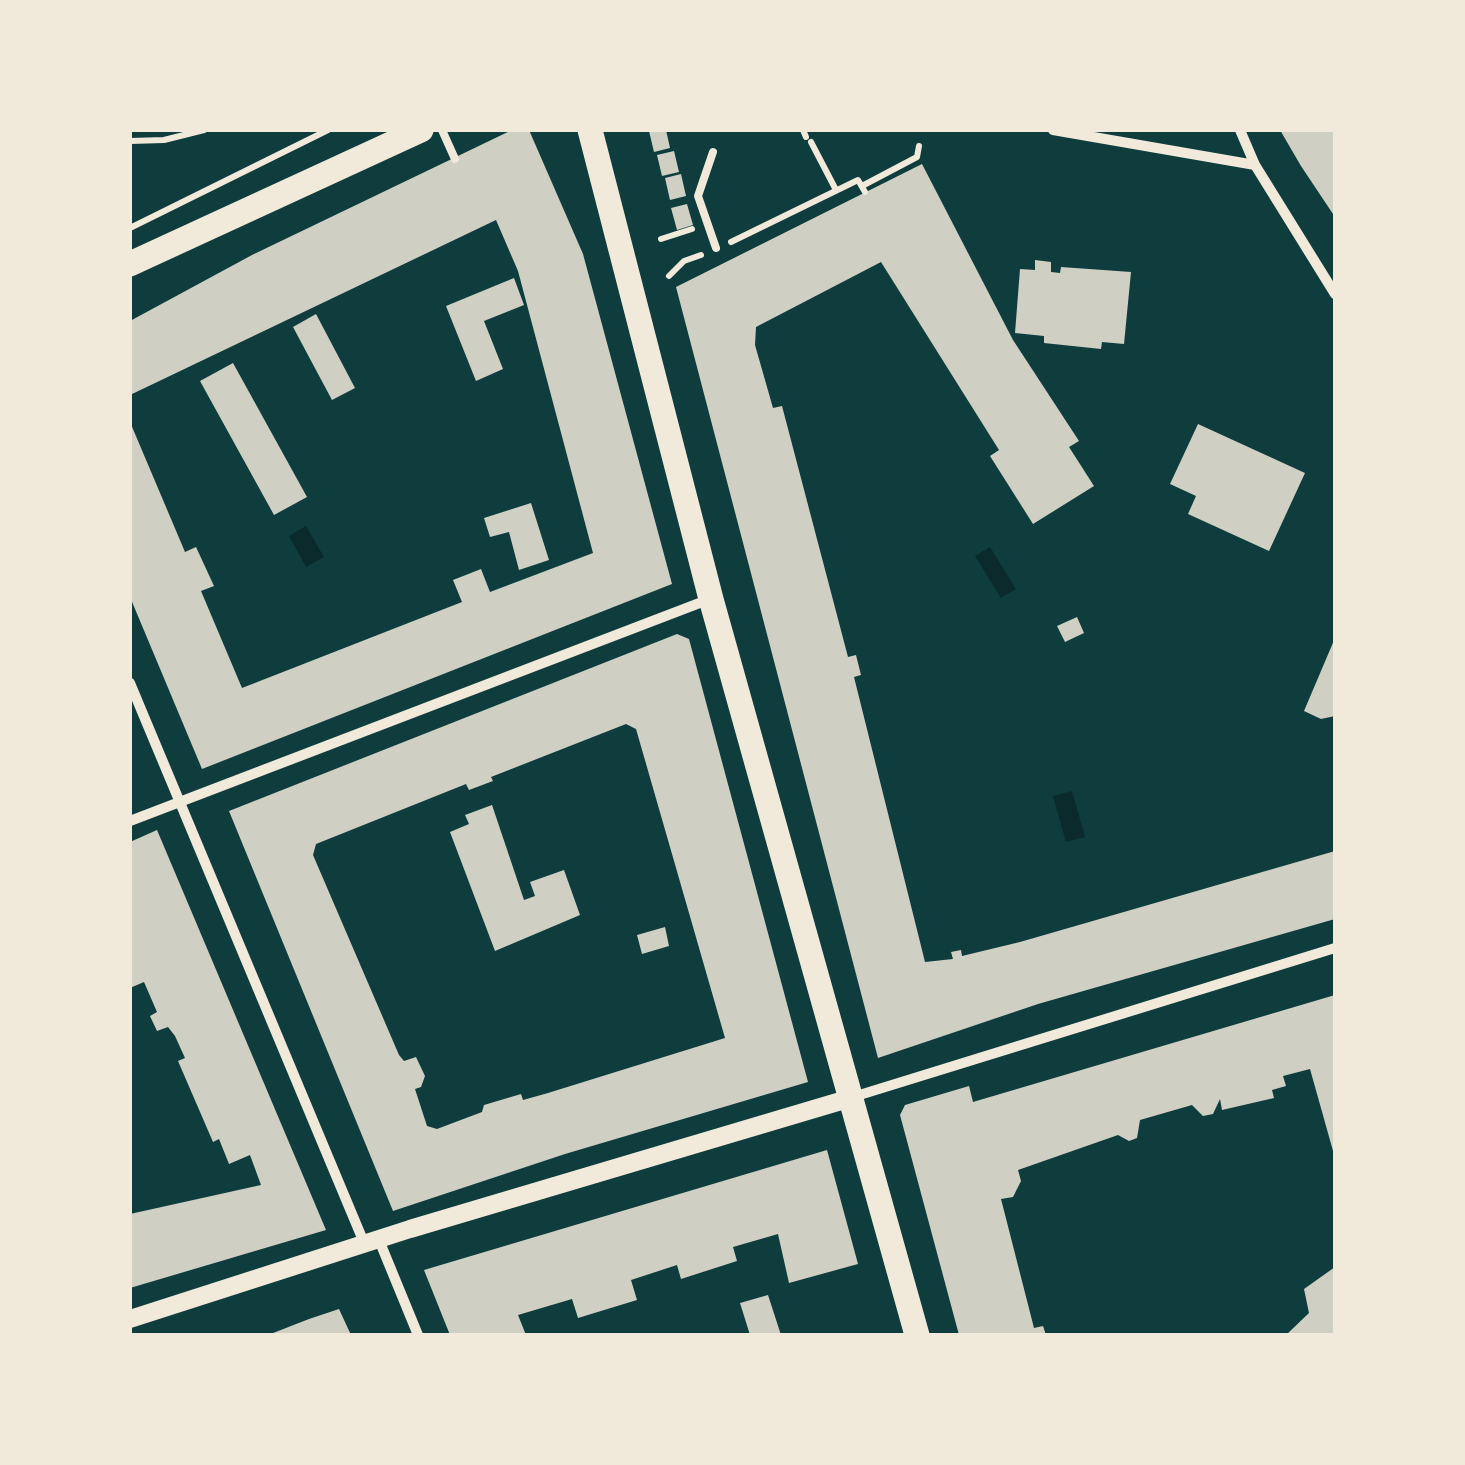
<!DOCTYPE html>
<html>
<head>
<meta charset="utf-8">
<style>
  body { margin:0 }
  #map { position:relative; width:1465px; height:1465px; overflow:hidden; background:#0f3d3e; font-family:Overpass,sans-serif }
  canvas { display:block }
  .frame { position:absolute; inset:0; border:132px solid #f1e9da; pointer-events:none }
</style>
</head>
<body>
<div id="map">
<canvas width="1465" height="1465"></canvas>
<div class="frame"></div>
</div>
<script>
const c = document.querySelector('canvas').getContext('2d');
c.lineJoin = 'round';
function paint(path, color) { c.fillStyle = color; c.fill(path, 'evenodd'); }
function strokePath(path, color, width, dash) { c.strokeStyle = color; c.lineWidth = width; c.lineCap = dash ? 'butt' : 'round'; c.setLineDash(dash || []); c.stroke(path); }
paint(new Path2D(`
  M306,526L324,557L306,567L289,536Z
  M990,547L1016,589L1001,598L975,556Z
  M1072,791L1085,837L1066,842L1053,796Z`), '#0a2a2b');
paint(new Path2D(`
  M512,130H529L583,254L672,584L202,769L130,597V422L185,552L196,547L214,586L201,591L242,688L462,602L453,580L481,569L490,592L593,553L518,271L496,220L130,395V321L252,255Z
  M666,130L670,148L654,152L649,131Z
  M1280,130H1335V217L1301,166Z
  M674,151L679,172L662,176L657,155Z
  M922,164L1013,340L1079,441L1069,447L1094,486L1033,524L990,456L999,450L881,262L756,327L755,345L773,408L782,406L848,657L856,655L861,675L854,677L925,962L953,959L951,952L961,950L962,956L1020,942L1335,851V919L1038,1004L878,1058L676,287Z
  M681,174L686,196L670,200L665,178Z
  M687,204L693,225L677,230L671,208Z
  M1035,260L1051,262V272L1060,273L1061,267L1131,272L1124,344L1102,342L1101,349L1044,343V336L1015,333L1020,269L1035,270Z
  M514,278L524,305L484,321L503,369L476,381L446,306Z
  M316,314L355,388L332,400L293,327Z
  M233,363L307,497L274,515L200,381Z
  M1198,424L1305,473L1269,551L1188,514L1196,496L1170,484Z
  M531,503L549,560L519,570L509,532L490,537L484,518Z
  M1077,617L1084,633L1065,642L1057,626Z
  M677,634L689,639L808,1082L565,1154L393,1211L229,811ZM626,724L636,729L725,1038L548,1093L523,1100L521,1094L484,1105L482,1112L437,1129L427,1126L415,1089L421,1087L425,1076L416,1057L404,1061L399,1055L313,855L316,844L466,784L469,790L493,781L491,777Z
  M1335,638V716L1321,719L1304,711Z
  M492,805L524,900L535,896L530,882L564,870L580,915L495,951L450,832L469,824L465,815Z
  M157,830L326,1230L130,1288V1214L261,1185L250,1155L229,1164L219,1139L213,1142L178,1061L185,1058L175,1036L168,1027L157,1031L150,1016L157,1012L144,982L130,988V842Z
  M665,927L669,946L642,954L637,935Z
  M1335,995V1158L1310,1069L1283,1076L1286,1086L1272,1090L1274,1098L1222,1110L1220,1099L1213,1114L1203,1116L1192,1105L1140,1120L1137,1138L1129,1141L1118,1135L1018,1170L1021,1181L1013,1197L1001,1199L1034,1328L1043,1326L1046,1335H959L900,1115L905,1105L969,1086L973,1102Z
  M827,1150L858,1264L789,1283L778,1234L733,1247L737,1261L681,1279L677,1265L631,1280L637,1300L578,1318L572,1299L518,1315L526,1335H450L424,1270Z
  M1335,1267V1335H1286L1309,1313L1304,1289Z
  M768,1295L781,1335H750L740,1303Z
  M339,1309L351,1335H268L309,1319Z`), '#cfcfc3');
strokePath(new Path2D(`
  M803,130L806,137
  M130,141L164,140L204,130
  M811,142L836,190
  M862,186L917,157L919,146
  M130,228L328,130
  M661,239L692,229
  M731,242L858,180L865,192
  M669,276L684,261L701,255`), '#f1e9da', 6);
strokePath(new Path2D(`
  M442,130L455,159
  M713,152L698,196L716,248`), '#f1e9da', 8);
strokePath(new Path2D(`
  M1053,130L1255,165
  M1240,130L1255,165L1335,294
  M130,683L365,1245
  M130,821L710,599
  M853,1097L1335,948
  M379,1240L418,1335`), '#f1e9da', 10);
strokePath(new Path2D(`
  M130,1319L410,1229L851,1098`), '#f1e9da', 18);
strokePath(new Path2D(`
  M590,130L711,599L917,1335
  M130,264L421,130`), '#f1e9da', 25);
</script>
</body>
</html>
